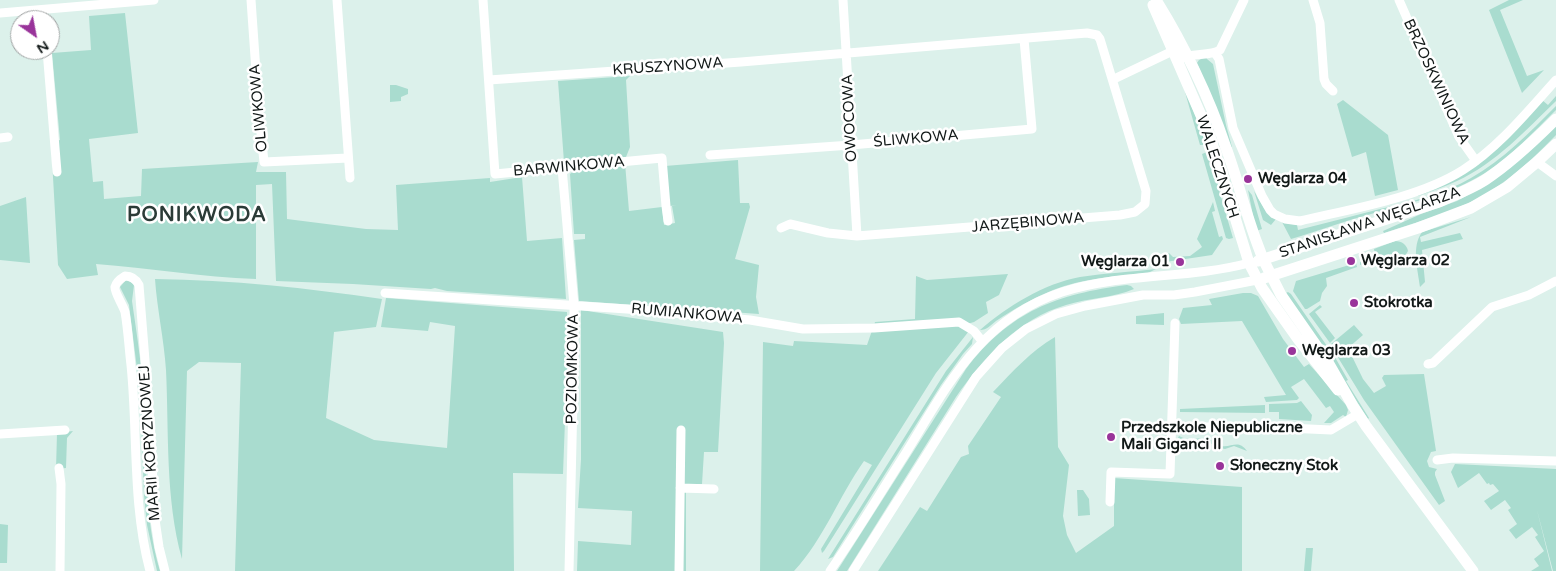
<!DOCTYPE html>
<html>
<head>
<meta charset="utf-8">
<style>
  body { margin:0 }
  #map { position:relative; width:1556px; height:571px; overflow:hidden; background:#dcf1eb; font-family:"Varela Round",sans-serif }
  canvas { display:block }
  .north { position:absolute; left:10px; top:10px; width:50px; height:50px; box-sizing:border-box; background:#fff; border:1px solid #a0a3a3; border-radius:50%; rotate:147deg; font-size:14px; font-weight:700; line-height:20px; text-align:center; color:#121918 }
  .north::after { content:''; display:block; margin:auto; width:18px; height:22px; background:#99349a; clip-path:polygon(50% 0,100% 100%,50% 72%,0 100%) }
</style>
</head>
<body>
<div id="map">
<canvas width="1556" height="571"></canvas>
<div class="north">N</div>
</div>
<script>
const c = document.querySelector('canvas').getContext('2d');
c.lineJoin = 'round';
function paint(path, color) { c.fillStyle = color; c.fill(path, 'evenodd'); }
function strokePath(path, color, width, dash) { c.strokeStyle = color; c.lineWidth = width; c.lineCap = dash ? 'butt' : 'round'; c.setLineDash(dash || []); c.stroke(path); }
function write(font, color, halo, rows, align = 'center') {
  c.font = font + ' "Varela Round",sans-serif'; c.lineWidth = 5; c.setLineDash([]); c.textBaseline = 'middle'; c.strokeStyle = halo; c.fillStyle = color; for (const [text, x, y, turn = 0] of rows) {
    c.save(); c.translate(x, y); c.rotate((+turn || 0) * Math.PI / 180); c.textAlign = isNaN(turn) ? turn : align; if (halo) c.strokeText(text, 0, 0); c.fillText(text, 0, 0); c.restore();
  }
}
paint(new Path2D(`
  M1509,0H1523L1500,10L1527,76L1544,70L1522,93L1489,10Z
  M125,13L138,133L89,139L93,182L103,181L104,199L141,196L142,169L258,162L256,172H286L287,219L366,229L398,230L396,185L490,178V182L522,177L527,241L562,238L566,299L447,291L435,288L431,289L353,284L276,281L272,184L256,185V279C202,277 149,268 96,264L98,275L67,279L58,265L51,142L60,140L52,53L91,50L89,16Z
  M1206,57L1207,59L1213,64L1226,125L1232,147H1231L1197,63L1199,60Z
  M630,76L626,80L630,147L626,157L564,162L558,81Z
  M390,85H396L408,89V94L401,97V101L390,102Z
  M1183,85L1206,142L1203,145H1200Z
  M1556,96V101C1526,130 1496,163 1457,181C1444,187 1431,191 1418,196L1417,195L1447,183L1542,100L1548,105Z
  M1343,100L1388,135L1398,190L1375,196L1366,152L1352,157L1337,104Z
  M1556,106V110C1534,132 1511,156 1485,173C1448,196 1411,202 1371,214C1344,221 1318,231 1291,239L1282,222L1297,225L1298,230C1326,223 1353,216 1380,209C1412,202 1443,194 1471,178C1503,160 1530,132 1556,106Z
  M1556,126V135C1532,160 1506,184 1475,200C1446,214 1415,223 1384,233L1383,231L1421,214L1457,201L1486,185Z
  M1207,152L1212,157L1219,190L1233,238L1229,239L1226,238L1202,154Z
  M738,160L740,203H749L750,207L735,259L759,265L756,297L759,314L579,301L574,240L585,239V234H574L570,174L575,170L625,163L629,211L662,207L664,225L675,223L672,206L677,205L670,206L665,166Z
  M1248,190L1252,195L1262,229L1256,231Z
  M1254,191L1264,208L1276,219L1271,225L1263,220Z
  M26,197L30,263L0,260V206Z
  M1213,202L1215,211L1212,212L1219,237L1222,236L1223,239L1212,255L1152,264L1169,253L1173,257L1190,256L1202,247L1197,239Z
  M1471,217L1420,237L1421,242L1460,233L1463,239L1422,250L1425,282L1420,287C1418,270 1411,247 1422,232Z
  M1395,241C1402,241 1407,245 1408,251L1405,256L1401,257L1399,253L1360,265V262L1375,255L1374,249Z
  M1356,263L1357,267L1326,278L1327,286L1322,293L1320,301L1307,309H1305L1293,291L1296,281Z
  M1156,269L1148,273C1117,276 1083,278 1053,290C1033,298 1014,309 996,321C991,325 987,330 980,330C1008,306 1043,284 1080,277C1105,273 1131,272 1156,269Z
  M1008,274L999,295L986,302L988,313L974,322L960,326L969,331L936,373L824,551L822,553L821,549L872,465L864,461C839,496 824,539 794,571H760L763,342L793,346L794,341L867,345L875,322L915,319L916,276L927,280Z
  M155,279C232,280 307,288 382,299L376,327L334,332L326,418L374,440L447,448L455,326L430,322L428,331L381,327L386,298L567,312L568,340L563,474L513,473L514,571H235L241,363L199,362L187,371L182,559C165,498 169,433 166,370C164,339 157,309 155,279Z
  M126,280H129L134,285L132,301C137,336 143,372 144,408C147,463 144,517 160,571H157L147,525L144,495L140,393L129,305L120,287Z
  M1127,285L1131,286L1134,289C1113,298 1088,298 1066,305C1018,319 984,357 956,397L847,571H837L966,369C1010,311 1057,294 1127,285Z
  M1288,292L1291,294L1336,359L1348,380L1346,381L1369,418L1368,419L1286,293Z
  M1243,293H1251L1258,296L1283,339L1304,367L1309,364L1346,405L1348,410L1346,417L1343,415L1331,423H1324L1334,412L1330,406L1326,408L1304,379L1291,387L1299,398L1297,400L1266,402L1264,397L1286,395L1242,321L1181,324L1179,319L1183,308L1212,305L1209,299Z
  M1320,305L1322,307L1315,312L1335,338L1330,343L1309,314Z
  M581,310L723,332L724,343L718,452H704L702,484H686V571H577L578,541L631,545L632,511L578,508L581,459Z
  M1164,313V325L1136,324V316Z
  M1354,325L1363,335L1348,348L1363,379L1374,393L1386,386L1382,378L1384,375L1424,374L1436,451L1431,452L1427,461L1429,467L1437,469L1435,472V475L1445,501L1439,505L1364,400L1331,346V344Z
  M973,337L972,344L963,354L941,385L833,557L828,559L946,371Z
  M1055,337L1058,447L1069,465L1063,516L1067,535L1076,553L1114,526V478L1242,487V571H878L920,507L927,511L961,457L969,454L968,446L1001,397L993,392C1013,371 1031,351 1055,337Z
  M1301,401L1312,415L1311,421L1279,419V412H1269V404L1297,403Z
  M1265,405V413L1180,412V409Z
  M73,431L67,438L66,468L56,469L57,433Z
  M1179,436C1190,442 1195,437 1207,439C1213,439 1216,444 1221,446C1232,448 1238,439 1247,451L1234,446L1225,449L1220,448L1208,442H1190L1178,438Z
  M1455,464L1556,469V571H1553L1537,510L1552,571H1531L1539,566L1534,559L1544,551L1535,537L1538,535L1532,527L1516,539L1509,530L1517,524L1508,510L1511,508L1505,500L1491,510L1484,501L1499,491L1493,484L1490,485L1489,483L1487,484L1479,473L1458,488L1451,472Z
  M1077,490H1083L1089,499L1090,515L1078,516Z
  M0,524L8,525L7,563H0Z
  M1306,548H1313L1311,571H1304Z`), '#a9dccf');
strokePath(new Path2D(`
  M251,0L259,114L264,162L348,158
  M337,0L350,178
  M483,0L495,174L662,158L666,206L668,221
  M843,0L857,236
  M1313,0L1320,23L1324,79L1326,84L1333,91
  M1399,0L1459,137L1476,161
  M0,13L154,0
  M47,50L57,172
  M1215,53L1219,59L1233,128L1262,196L1270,210L1274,214L1285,219L1300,221C1351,209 1419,198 1463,170C1499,147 1527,112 1556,80
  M1181,58C1193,53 1211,56 1220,50L1244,0
  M1114,79L1179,48
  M489,80L741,62L1087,33L1097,35L1100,39L1146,191L1145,204L1135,212L1120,215L857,236L828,233L790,224L781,228
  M0,138L8,137
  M710,155L851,145L1032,129L1024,39
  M1537,162L1556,176
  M562,168L574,305V356L569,571
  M385,293L627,309L750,320L803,329L874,328L959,322L974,331L982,341
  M1428,364L1433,363L1492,307L1529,295L1556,281
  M1171,427H1266L1331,430L1358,414
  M0,434L65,430
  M1437,460L1453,458L1556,461
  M59,468L61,484L60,571
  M680,488L714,489
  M1110,502L1111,472L1170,474L1175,323
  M150,571C132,504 138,433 131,365C129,348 128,329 125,312C123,305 114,292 115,287C116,282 120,279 125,276C132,276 136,279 139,285L151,436L154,513L159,547L165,571
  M679,571L681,430
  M830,571C856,534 879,495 904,456C947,387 978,320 1062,292C1121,273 1189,279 1249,263
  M853,571L976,377L1002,348L1026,329L1056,314L1085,306L1143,295H1174L1195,292L1257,280`), '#fff', 9);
strokePath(new Path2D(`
  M1156,0C1183,43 1209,97 1225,145C1237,177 1245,211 1257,243L1263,259L1281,295L1329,364L1353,406L1366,426L1473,571
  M1153,5L1210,136L1249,263L1262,288L1298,339L1338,390
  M1258,261L1439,202C1455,195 1471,189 1485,180C1511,163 1534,141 1556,119
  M1264,278L1418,228L1471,208L1507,187L1537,162L1556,144`), '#fff', 11);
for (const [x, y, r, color] of [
  [1248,179,5,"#99349a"],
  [1351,261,5,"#99349a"],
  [1180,262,5,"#99349a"],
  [1354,303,5,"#99349a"],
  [1292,351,5,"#99349a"],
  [1111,437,5,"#99349a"],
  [1220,466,5,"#99349a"]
]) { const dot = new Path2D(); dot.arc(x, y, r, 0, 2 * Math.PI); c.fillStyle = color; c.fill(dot); strokePath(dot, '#fff', 2); }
write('15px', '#121918', '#fff', [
  ["KRUSZYNOWA",668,67,-4],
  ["BRZOSKWINIOWA",1436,82,65],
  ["OLIWKOWA",259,108,-95],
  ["OWOCOWA",850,118,-93],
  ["ŚLIWKOWA",916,139,-5],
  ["BARWINKOWA",569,167,-5],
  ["WALECZNYCH",1217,167,72],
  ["JARZĘBINOWA",1028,223,-5],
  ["STANISŁAWA WĘGLARZA",1370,223,-19],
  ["RUMIANKOWA",687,314,5],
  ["POZIOMKOWA",573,369,-89],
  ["MARII KORYZNOWEJ",150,443,-94]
]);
write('bold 15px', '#121918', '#fff', [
  ["Węglarza 04",1258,179],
  ["Węglarza 02",1361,261],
  ["Węglarza 01",1170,262,"right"],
  ["Stokrotka",1364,303],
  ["Węglarza 03",1302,351],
  ["Przedszkole Niepubliczne",1121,428],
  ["Mali Giganci II",1121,445],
  ["Słoneczny Stok",1230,466]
], 'left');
c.letterSpacing = '1px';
write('bold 20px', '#2b3b37', '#fff', [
  ["PONIKWODA",197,216]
]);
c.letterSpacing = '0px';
</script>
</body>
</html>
